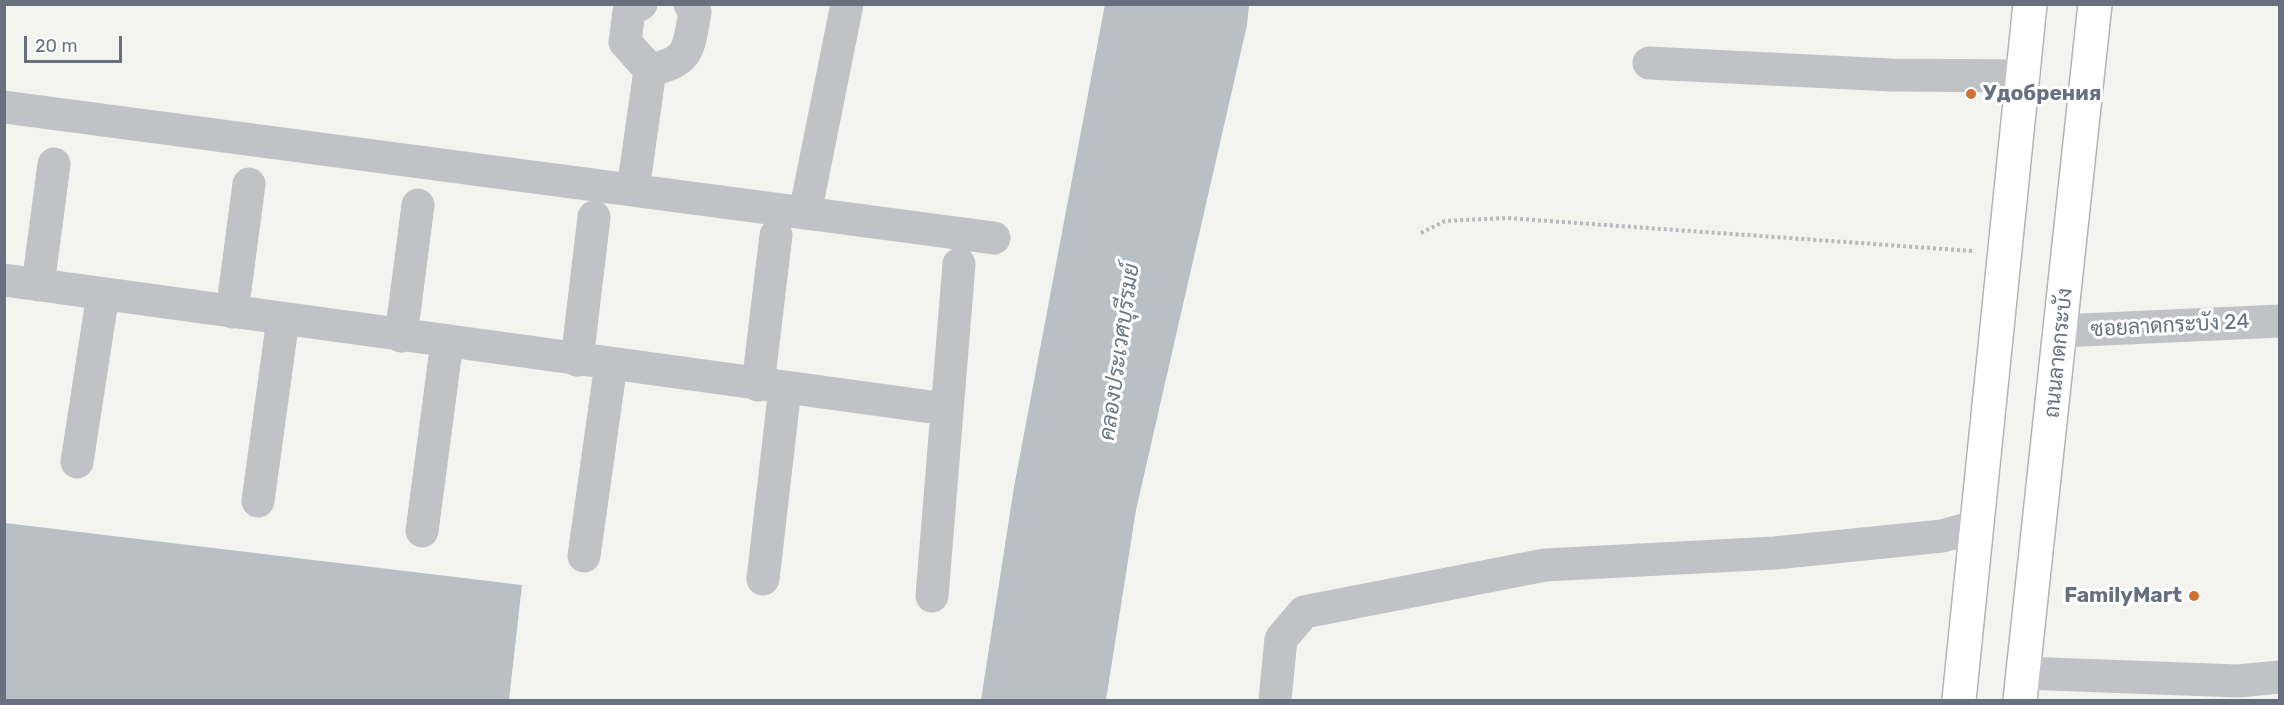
<!DOCTYPE html>
<html>
<head>
<meta charset="utf-8">
<style>
  body { margin:0 }
  #map { position:relative; width:2284px; height:705px; overflow:hidden; background:#f3f4f0; font-family:Rubik,sans-serif }
  canvas { display:block }
  .frame { position:absolute; inset:0; border:6px solid #66707f; pointer-events:none }
  .scale { position:absolute; left:24px; top:36px; width:98px; height:27px; box-sizing:border-box; border:3px solid #66707f; border-top:0; padding-left:8px; font-size:18px; line-height:21px; white-space:nowrap; color:#66707f; -webkit-text-stroke:4px #fff; paint-order:stroke }
</style>
</head>
<body>
<div id="map">
<canvas width="2284" height="705"></canvas>
<div class="frame"></div>
<div class="scale">20 m</div>
</div>
<script>
const c = document.querySelector('canvas').getContext('2d');
c.lineJoin = 'round';
function paint(path, color) { c.fillStyle = color; c.fill(path, 'evenodd'); }
function strokePath(path, color, width, dash) { c.strokeStyle = color; c.lineWidth = width; c.lineCap = dash ? 'butt' : 'round'; c.setLineDash(dash || []); c.stroke(path); }
function write(font, color, halo, rows, align = 'center') {
  c.font = font + ' Rubik,Sarabun,sans-serif'; c.lineWidth = 6; c.setLineDash([]); c.textBaseline = 'middle'; c.strokeStyle = halo; c.fillStyle = color; for (const [text, x, y, turn = 0] of rows) {
    c.save(); c.translate(x, y); c.rotate((+turn || 0) * Math.PI / 180); c.textAlign = isNaN(turn) ? turn : align; if (halo) c.strokeText(text, 0, 0); c.fillText(text, 0, 0); c.restore();
  }
}
paint(new Path2D(`
  M1105,4L1249,5L1247,25L1136,510L1106,700H981L1014,487Z
  M5,523L522,585L509,700H5Z`), '#b8c0c5');
const major = new Path2D(`
  M1959,700L2030,4
  M2020,700L2095,4`);
strokePath(major, '#b1b4b8', 36);
strokePath(new Path2D(`
  M1421,233L1445,221L1507,218L1972,251`), '#b7b9bc', 4, [3, 3]);
strokePath(new Path2D(`
  M1649,63L1891,75L2024,76
  M650,70C691,61 688,49 695,12L690,4
  M4,107L994,238
  M633,190L650,70L625,42L629,11L641,4
  M805,213L847,4
  M4,280L946,409
  M38,285L54,164
  M232,312L249,184
  M2061,331L2280,321
  M401,336L418,205
  M577,360L594,217
  M758,385L776,235
  M77,462L103,294
  M258,501L283,319
  M422,531L447,342
  M584,556L611,364
  M763,579L785,388
  M932,596L959,264
  M2023,673L2238,681L2280,677
  M1275,700L1281,639L1304,612L1545,565L1775,553L1942,536L1975,527`), '#c0c2c6', 33);
strokePath(major, '#fff', 33);
for (const [x, y, r, color] of [
  [1971,94,6,"#d16e34"],
  [2194,596,6,"#d16e34"]
]) { const dot = new Path2D(); dot.arc(x, y, r, 0, 2 * Math.PI); c.fillStyle = color; c.fill(dot); strokePath(dot, '#fff', 2); }
write('bold 21px', '#66707f', '#fff', [
  ["Удобрения",1983,94],
  ["FamilyMart",2182,596,"right"]
], 'left');
write('21px', '#66707f', '#fff', [
  ["ซอยลาดกระบัง 24",2170,326,-3],
  ["ถนนลาดกระบัง",2059,353,-84]
]);
write('italic 22px', '#677783', '#fff', [
  ["คลองประเวศบุรีรมย์",1120,352,-82]
]);
</script>
</body>
</html>
